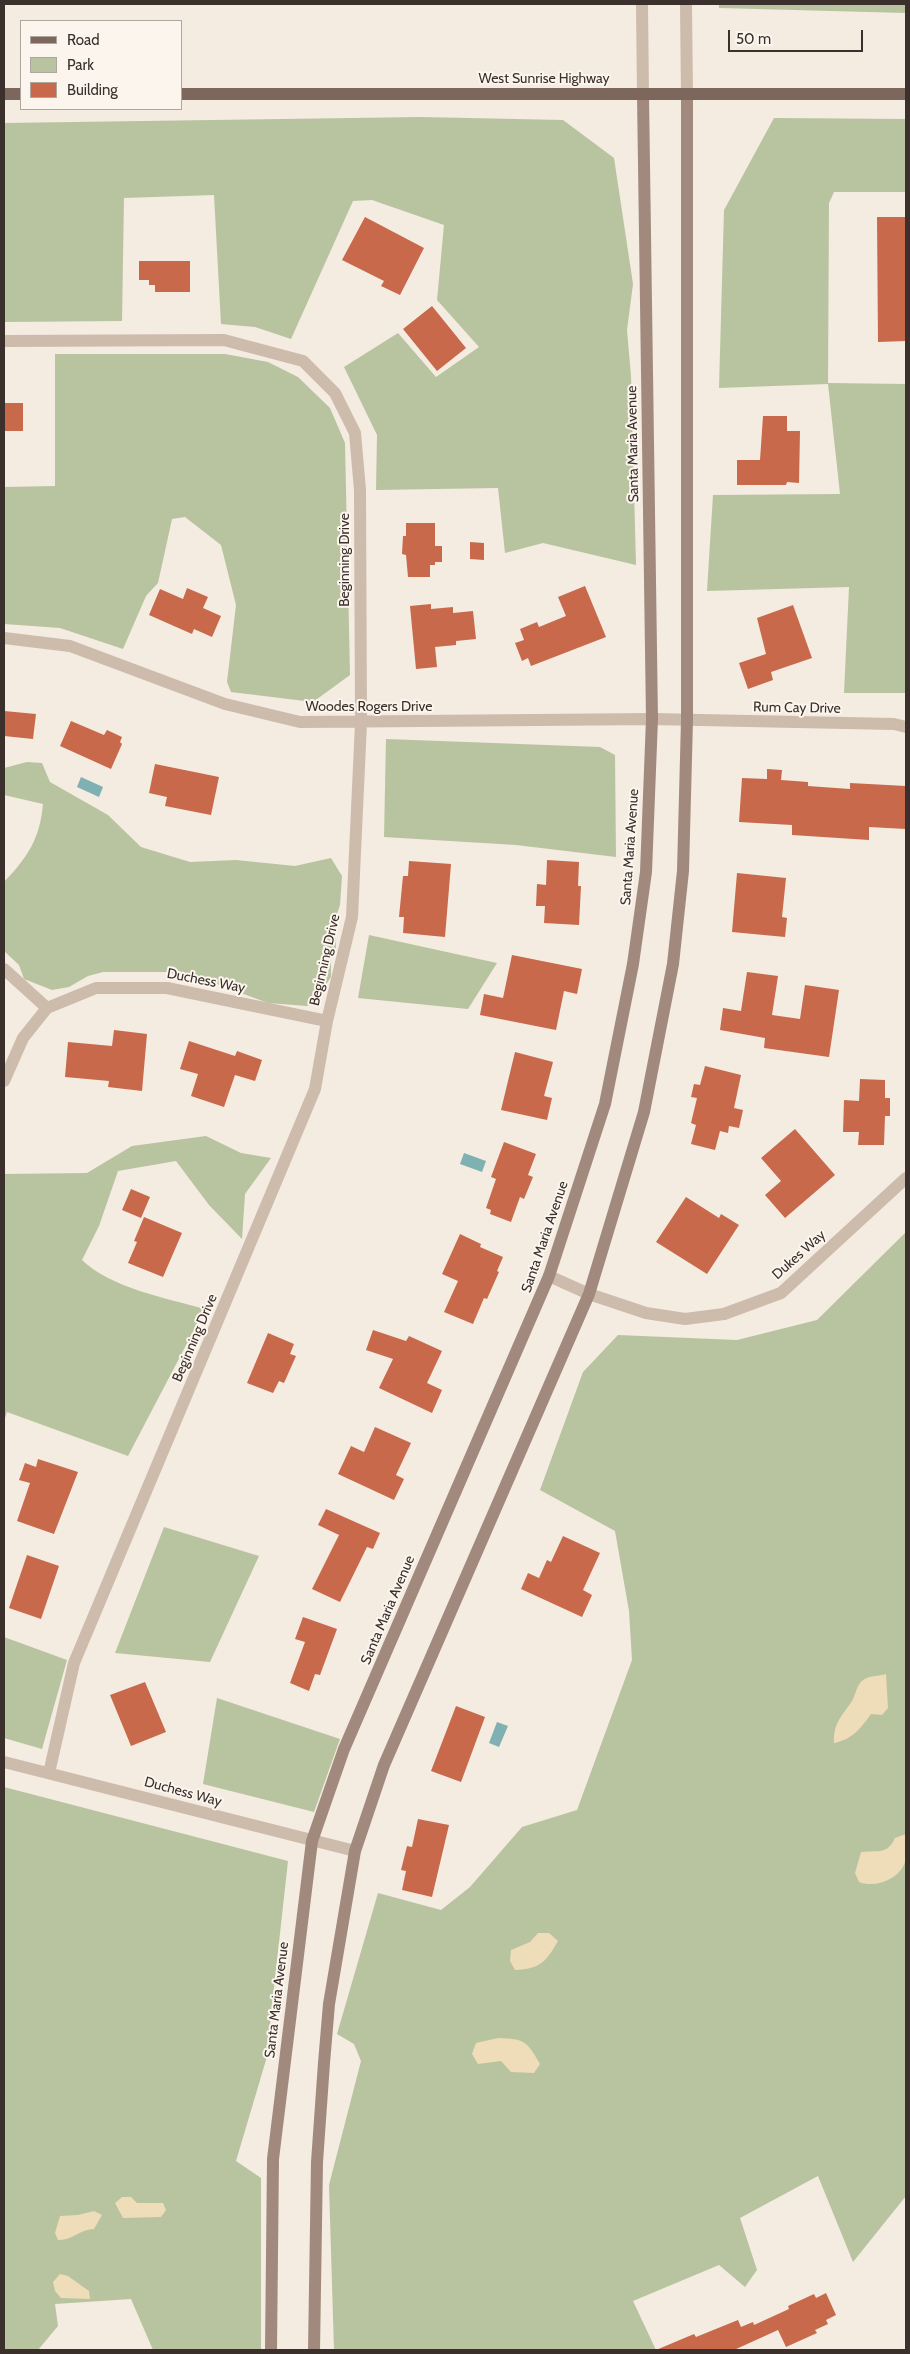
<!DOCTYPE html>
<html>
<head>
<meta charset="utf-8">
<style>
  body { margin:0 }
  #map { position:relative; width:910px; height:2354px; overflow:hidden; background:#f4ebe1; font-family:Cabin,sans-serif }
  canvas { display:block }
  .frame { position:absolute; inset:0; border:5px solid #3b302b; pointer-events:none }
  .legend { position:absolute; left:20px; top:20px; width:162px; height:90px; box-sizing:border-box; background:#fbf5ee; border:1px solid #aea6a0; margin:0; padding:6px 9px; list-style:none; font-size:15px; color:#3b302b }
  .legend li { display:flex; align-items:center; gap:10px; height:25px }
  .legend b { width:25px; border:1px solid #aea6a0 }
  .scale { position:absolute; left:728px; top:30px; width:135px; height:22px; box-sizing:border-box; border:2px solid #3b302b; border-top:0; padding-left:6px; font-size:15px; line-height:18px; white-space:nowrap; color:#3b302b; -webkit-text-stroke:4px #fbf5ee; paint-order:stroke }
</style>
</head>
<body>
<div id="map">
<canvas width="910" height="2354"></canvas>
<div class="frame"></div>
<ul class="legend">
<li><b style="height:6px;background:#7d675c"></b>Road</li>
<li><b style="height:14px;background:#b8c4a0"></b>Park</li>
<li><b style="height:14px;background:#c8694b"></b>Building</li>
</ul>
<div class="scale">50 m</div>
</div>
<script>
const c = document.querySelector('canvas').getContext('2d');
c.lineJoin = 'round';
function paint(path, color) { c.fillStyle = color; c.fill(path, 'evenodd'); }
function strokePath(path, color, width, dash) { c.strokeStyle = color; c.lineWidth = width; c.lineCap = dash ? 'butt' : 'round'; c.setLineDash(dash || []); c.stroke(path); }
function write(font, color, halo, rows, align = 'center') {
  c.font = font + ' Cabin,sans-serif'; c.lineWidth = 4; c.setLineDash([]); c.textBaseline = 'middle'; c.strokeStyle = halo; c.fillStyle = color; for (const [text, x, y, turn = 0] of rows) {
    c.save(); c.translate(x, y); c.rotate((+turn || 0) * Math.PI / 180); c.textAlign = isNaN(turn) ? turn : align; if (halo) c.strokeText(text, 0, 0); c.fillText(text, 0, 0); c.restore();
  }
}
paint(new Path2D(`
  M719,4H906V13L719,8Z
  M421,117L563,120L614,158L633,284L627,330L631,376L636,565L543,543L505,553L498,488L376,490L377,435L344,367L398,333L436,377L479,347L437,300L444,225L372,200L353,201L291,339L255,327L221,324L214,195L124,198L122,321L4,322V123Z
  M774,118L906,119V192H834L829,203L828,383L906,384V693H844L849,587L707,591L713,495L840,494L828,384L719,388L724,210Z
  M55,354H225L268,362L298,377L330,408L345,443L350,675L313,702L231,692L227,682L236,605L221,545L185,517L172,519L158,583L146,596L123,649L60,628L4,624V487L55,486Z
  M386,739L600,747L615,755L616,857L516,845L384,837Z
  M27,762L42,763L50,782L108,815L141,847L190,862L236,860L295,866L331,858L342,876L340,905L335,920L336,949L331,955V977L314,1003L307,1006L268,1003L211,982L166,972H103L88,976L69,987L52,990L24,979L19,965L4,951V882C27,858 40,839 43,804L4,795V768Z
  M369,935L497,963L468,1009L358,998Z
  M206,1136L241,1153L271,1158L245,1194L242,1239L209,1205L176,1161L118,1171L99,1226L82,1260C111,1288 166,1298 205,1309L128,1456L7,1412L4,1421V1174L87,1173L132,1146Z
  M906,1232V2196L853,2262L818,2176L740,2218L757,2270L745,2287L719,2265L633,2301L656,2350H334L329,2185L361,2061L354,2044L337,2034L378,1893L441,1910L470,1887L522,1827L577,1810L632,1660L629,1611L615,1531L540,1490L583,1372L618,1335L737,1340L817,1320Z
  M164,1527L259,1556L210,1662L115,1653Z
  M4,1637L67,1660L42,1749L4,1738Z
  M217,1698L340,1739L314,1812L203,1784Z
  M4,1787L288,1861L266,2060L236,2161L261,2178V2350H153L131,2299L55,2304L58,2326L38,2350H4Z`), '#b8c4a0');
paint(new Path2D(`
  M886,1674L888,1708L882,1715L871,1714C860,1729 853,1739 834,1743C833,1724 841,1717 852,1701C856,1694 856,1686 863,1680C868,1676 879,1676 886,1674Z
  M906,1834C906,1842 908,1851 906,1858C903,1878 876,1889 859,1882L855,1873L861,1852C879,1850 887,1855 895,1838Z
  M538,1933H549L558,1941C546,1962 540,1969 515,1970L510,1961L511,1950L530,1942Z
  M498,2038C525,2039 527,2041 540,2064L534,2073L511,2072L501,2061L478,2064L472,2054L476,2043Z
  M122,2197H131L137,2203H163L166,2210L161,2217L123,2218L115,2203Z
  M94,2211L102,2215L94,2229C80,2229 72,2241 58,2240L55,2233L60,2216L78,2215Z
  M60,2274L68,2276L89,2291L90,2299L61,2298L55,2291L53,2282Z`), '#efdcb8');
paint(new Path2D(`
  M81,777L103,787L99,797L77,787Z
  M464,1153L486,1161L482,1172L460,1164Z
  M497,1722L508,1726L499,1747L489,1743Z`), '#7fb0b2');
paint(new Path2D(`
  M365,217L424,248L400,295L381,286L384,281L342,260Z
  M877,217H906V341L878,342Z
  M139,261H190V292H155V285H149V280H139Z
  M432,306L466,348L437,371L403,329Z
  M4,403H23V431H4Z
  M763,416H787V431H800L799,483L787,482L786,485H737V460H760Z
  M406,523H435V546H442V562H435V565H430V577H408L406,555L402,554L403,536H406Z
  M470,542L484,543V560L470,559Z
  M585,586L606,637L531,666L528,658L522,661L515,643L524,640L520,629L537,622L539,627L566,616L558,597Z
  M187,588L208,597L203,608L221,616L212,637L194,629L192,634L149,615L160,589L183,599Z
  M431,604V609L453,607V613L473,611L476,639L456,641V645L435,647L437,667L416,669L410,606Z
  M793,605L812,658L771,672L773,680L748,689L739,663L766,654L757,618Z
  M4,711L36,714L33,739L4,736Z
  M71,721L104,735L107,730L122,737L120,742L122,744L111,769L60,746Z
  M155,764L219,777L211,815L165,806L167,797L149,793Z
  M767,769L782,770L781,780L808,782V786L850,789V783L906,786V829L869,827V840L792,835V825L739,822L742,778L767,779Z
  M547,860L579,862L578,886H581L579,925L544,923L545,906H536L537,884L546,885Z
  M409,861L451,864L445,937L403,933L404,917H399L403,876H408Z
  M737,873L786,878L782,917L787,918L785,937L732,932Z
  M512,955L582,969L577,994L564,991L556,1030L480,1015L484,994L503,998Z
  M747,972L778,976L772,1015L800,1019L805,985L839,990L829,1057L764,1048L765,1038L720,1030L723,1008L741,1011Z
  M114,1030L147,1034L142,1091L108,1087L109,1081L65,1077L68,1042L112,1046Z
  M189,1041L235,1056L237,1051L262,1060L255,1081L235,1075L224,1107L191,1096L198,1074L180,1069Z
  M515,1052L553,1062L544,1096L552,1098L547,1120L501,1110Z
  M705,1066L741,1075L734,1108L743,1110L739,1128L729,1126L728,1133L720,1131L715,1150L691,1144L696,1125L691,1123L697,1098L691,1097L694,1084L700,1085Z
  M860,1079L885,1080V1098H890V1116H885L884,1145H858L859,1132H843L844,1100L859,1101Z
  M795,1129L835,1175L785,1218L765,1195L781,1181L761,1158Z
  M504,1142L536,1154L528,1175L533,1177L524,1199L520,1197L511,1222L490,1214L491,1210L486,1208L496,1179L491,1177Z
  M131,1189L150,1197L141,1218L122,1210Z
  M686,1197L719,1218L721,1214L739,1225L707,1274L656,1242Z
  M144,1217L182,1233L163,1277L128,1263L137,1242L134,1241Z
  M460,1234L481,1244L480,1247L503,1257L497,1271L499,1272L487,1299L484,1298L473,1324L444,1312L458,1281L442,1274Z
  M373,1330L406,1341L409,1336L442,1351L427,1383L442,1390L432,1413L379,1388L393,1359L366,1350Z
  M268,1333L294,1344L290,1354L296,1356L284,1383L279,1381L273,1393L247,1383Z
  M375,1427L411,1443L396,1475L404,1479L394,1500L338,1474L351,1446L364,1452Z
  M38,1459L78,1472L54,1534L17,1521L30,1483L19,1480L25,1463L36,1467Z
  M326,1509L380,1533L373,1549L367,1547L340,1602L312,1589L339,1535L318,1525Z
  M563,1536L600,1553L583,1590L592,1595L582,1617L521,1589L528,1573L539,1578L547,1560L551,1562Z
  M27,1555L59,1566L41,1619L9,1608Z
  M303,1617L337,1629L320,1675L315,1674L309,1691L290,1683L305,1642L295,1639Z
  M145,1682L166,1732L131,1746L110,1695Z
  M456,1706L485,1717L461,1782L431,1771Z
  M418,1819L449,1825L432,1897L402,1890L406,1871L401,1870L407,1846L412,1847Z
  M826,2293L836,2315L826,2320L828,2324L815,2330L817,2333L786,2347L778,2330L734,2350H656L694,2334L696,2337L738,2320L741,2327L753,2322L754,2325L789,2309L788,2306L814,2294L816,2298Z`), '#c8694b');
strokePath(new Path2D(`
  M642,4L643,95
  M686,4L687,95
  M4,341L224,340L303,361L335,393L355,433L360,490L361,723L352,917L327,1021L315,1089L74,1663L49,1773
  M4,638L70,646L225,704L300,722L652,719L894,724L906,727
  M4,969L47,1008
  M4,1081L23,1038L47,1008L96,988H167L327,1021
  M549,1276L589,1294L646,1313L685,1319L724,1314L781,1293L906,1178
  M4,1762L355,1851`), '#cdbbac', 12);
strokePath(new Path2D(`
  M271,2350L273,2159L312,1841L344,1749L549,1276L605,1104L633,964L646,872L652,719L643,95
  M314,2350L317,2162L324,2063L329,2004L355,1851L384,1765L589,1294L644,1112L673,964L683,871L687,720V95`), '#a18a7d', 12);
strokePath(new Path2D(`
  M4,94H21
  M181,94H906`), '#7d675c', 12);
write('14px', '#3b302b', '#fbf5ee', [
  ["West Sunrise Highway",544,79],
  ["Santa Maria Avenue",633,444,-91],
  ["Beginning Drive",345,560,-90],
  ["Woodes Rogers Drive",369,707],
  ["Rum Cay Drive",797,708,1],
  ["Santa Maria Avenue",630,847,-86],
  ["Beginning Drive",325,960,-77],
  ["Duchess Way",206,981,11],
  ["Santa Maria Avenue",545,1237,-71],
  ["Dukes Way",799,1255,-42],
  ["Beginning Drive",195,1338,-67],
  ["Santa Maria Avenue",388,1610,-67],
  ["Duchess Way",183,1792,15],
  ["Santa Maria Avenue",277,2000,-83]
]);
</script>
</body>
</html>
